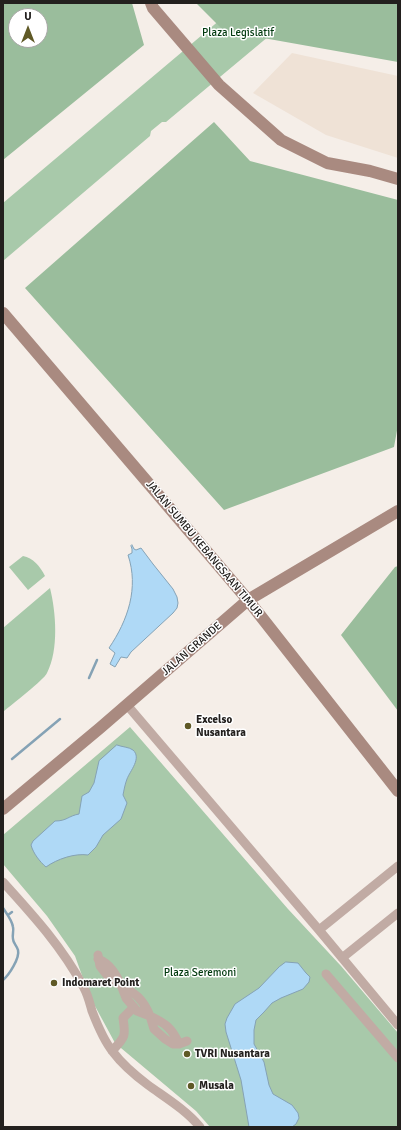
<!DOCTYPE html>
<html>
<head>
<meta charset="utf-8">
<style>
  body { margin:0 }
  #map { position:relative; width:401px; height:1130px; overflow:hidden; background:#f5eee8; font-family:Signika,sans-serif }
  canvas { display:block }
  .frame { position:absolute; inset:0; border:4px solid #23201e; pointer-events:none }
  .north { position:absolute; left:8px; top:8px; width:40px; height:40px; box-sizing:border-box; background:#fff; border:1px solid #a7a6a5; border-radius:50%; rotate:0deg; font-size:11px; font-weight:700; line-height:16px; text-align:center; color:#23201e }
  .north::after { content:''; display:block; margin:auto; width:14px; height:18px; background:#5f5926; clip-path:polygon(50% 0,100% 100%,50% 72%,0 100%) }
</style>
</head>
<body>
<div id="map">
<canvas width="401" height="1130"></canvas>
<div class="frame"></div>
<div class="north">U</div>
</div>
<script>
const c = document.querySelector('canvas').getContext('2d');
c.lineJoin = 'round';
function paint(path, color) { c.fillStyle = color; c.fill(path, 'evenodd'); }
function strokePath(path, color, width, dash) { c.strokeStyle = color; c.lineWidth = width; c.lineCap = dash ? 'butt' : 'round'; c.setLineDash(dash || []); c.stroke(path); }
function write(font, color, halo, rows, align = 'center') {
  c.font = font + ' Signika,sans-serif'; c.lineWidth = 3; c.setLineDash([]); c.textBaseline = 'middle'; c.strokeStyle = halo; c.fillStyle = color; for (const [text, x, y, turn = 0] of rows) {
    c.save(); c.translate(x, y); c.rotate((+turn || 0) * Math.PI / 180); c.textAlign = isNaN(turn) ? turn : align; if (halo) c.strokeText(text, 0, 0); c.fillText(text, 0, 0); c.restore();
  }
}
paint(new Path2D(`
  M292,53L398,76V158L326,135L253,93Z`), '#efe2d6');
paint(new Path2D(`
  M240,3L299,11L166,122H162L151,131L150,136L3,261V203Z
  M23,556C33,558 40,566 45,576L28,590L9,567Z
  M50,588C56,612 59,650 47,673C44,680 11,705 3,712V628Z
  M130,727L288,909L341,966L398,1033V1127H210L196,1111L115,1043L89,995L75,956L47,916L3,864V835Z`), '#a8c9aa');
paint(new Path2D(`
  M3,3H132L144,45L3,160ZM16,16H40V40H16Z
  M196,3H398V62L224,31Z
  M214,122L250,161L398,200V425L394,447L224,510L25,288Z
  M398,566V711L341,635L395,567Z`), '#9abd9c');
const water = new Path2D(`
  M132,545L134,549L136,550L141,548L153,564L173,589L177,597L178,603L177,608L173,613L131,652L127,658L121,657L115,667L110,664L115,653L109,648C128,620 139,588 128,555L132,553V549L131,546Z
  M117,745C122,747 129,747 133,750C142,758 130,771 127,779C125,784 124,790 123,795L127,803L121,819L103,835L96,847L88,855C75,853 57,859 46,867C40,862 33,853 31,845L33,841L55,821C67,821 68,816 79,814L82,796L89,792L94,783L99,761Z
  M286,962L298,963L306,973L310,977L309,982L303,989L281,998L272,1003L264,1012L256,1020L254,1030V1044L264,1062L269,1085L273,1094L292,1105L298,1113L299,1118L296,1124L292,1127H249L241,1080L226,1032L225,1024L227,1018L235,1004L259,988L279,967Z`);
paint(water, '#afd9f6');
strokePath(water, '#85a2b5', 1);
strokePath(new Path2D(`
  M89,678L97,660
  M12,759L60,719
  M3,908C7,914 12,920 13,927C14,931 12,935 13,939C13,943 17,946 18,950C20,958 9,975 3,980
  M8,915L12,912`), '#85a2b5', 2.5);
strokePath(new Path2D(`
  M127,705L319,930L398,1025
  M3,882C33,915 63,948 84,988C88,995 90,1004 92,1011C97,1024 104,1041 113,1052C122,1064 136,1076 148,1085C166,1098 186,1110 200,1127
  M319,930L398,866
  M98,955L100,966L110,979L121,985L126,998L137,1011L150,1016L154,1029L165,1039L173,1044H179L187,1041
  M342,958L398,913
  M98,959C110,964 116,974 121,985C136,994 143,999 150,1016C165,1023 172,1028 179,1044
  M326,974L398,1058
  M112,1051C125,1037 126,1037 123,1018L134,1007`), '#c1aba4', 9);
strokePath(new Path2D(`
  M151,3L153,8L219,85L281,140L327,163L370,171L398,179
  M3,313L248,600L398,791
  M3,809L100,728L248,600L398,511`), '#a98a80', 12);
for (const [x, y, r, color] of [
  [188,726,4,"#5f5926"],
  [54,983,4,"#5f5926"],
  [187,1054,4,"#5f5926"],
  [191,1086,4,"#5f5926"]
]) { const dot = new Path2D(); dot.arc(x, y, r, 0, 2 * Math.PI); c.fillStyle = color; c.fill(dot); strokePath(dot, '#fff', 1.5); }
write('11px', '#01390e', '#fff', [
  ["Plaza Legislatif",238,33],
  ["Plaza Seremoni",200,973]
]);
write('11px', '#23201e', '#fff', [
  ["JALAN SUMBU KEBANGSAAN TIMUR",204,549,50],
  ["JALAN GRANDE",192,649,-41]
]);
write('bold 11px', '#23201e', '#fff', [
  ["Excelso",196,720],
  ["Nusantara",196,733],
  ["Indomaret Point",62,983],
  ["TVRI Nusantara",195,1054],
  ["Musala",199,1086]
], 'left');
</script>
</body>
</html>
